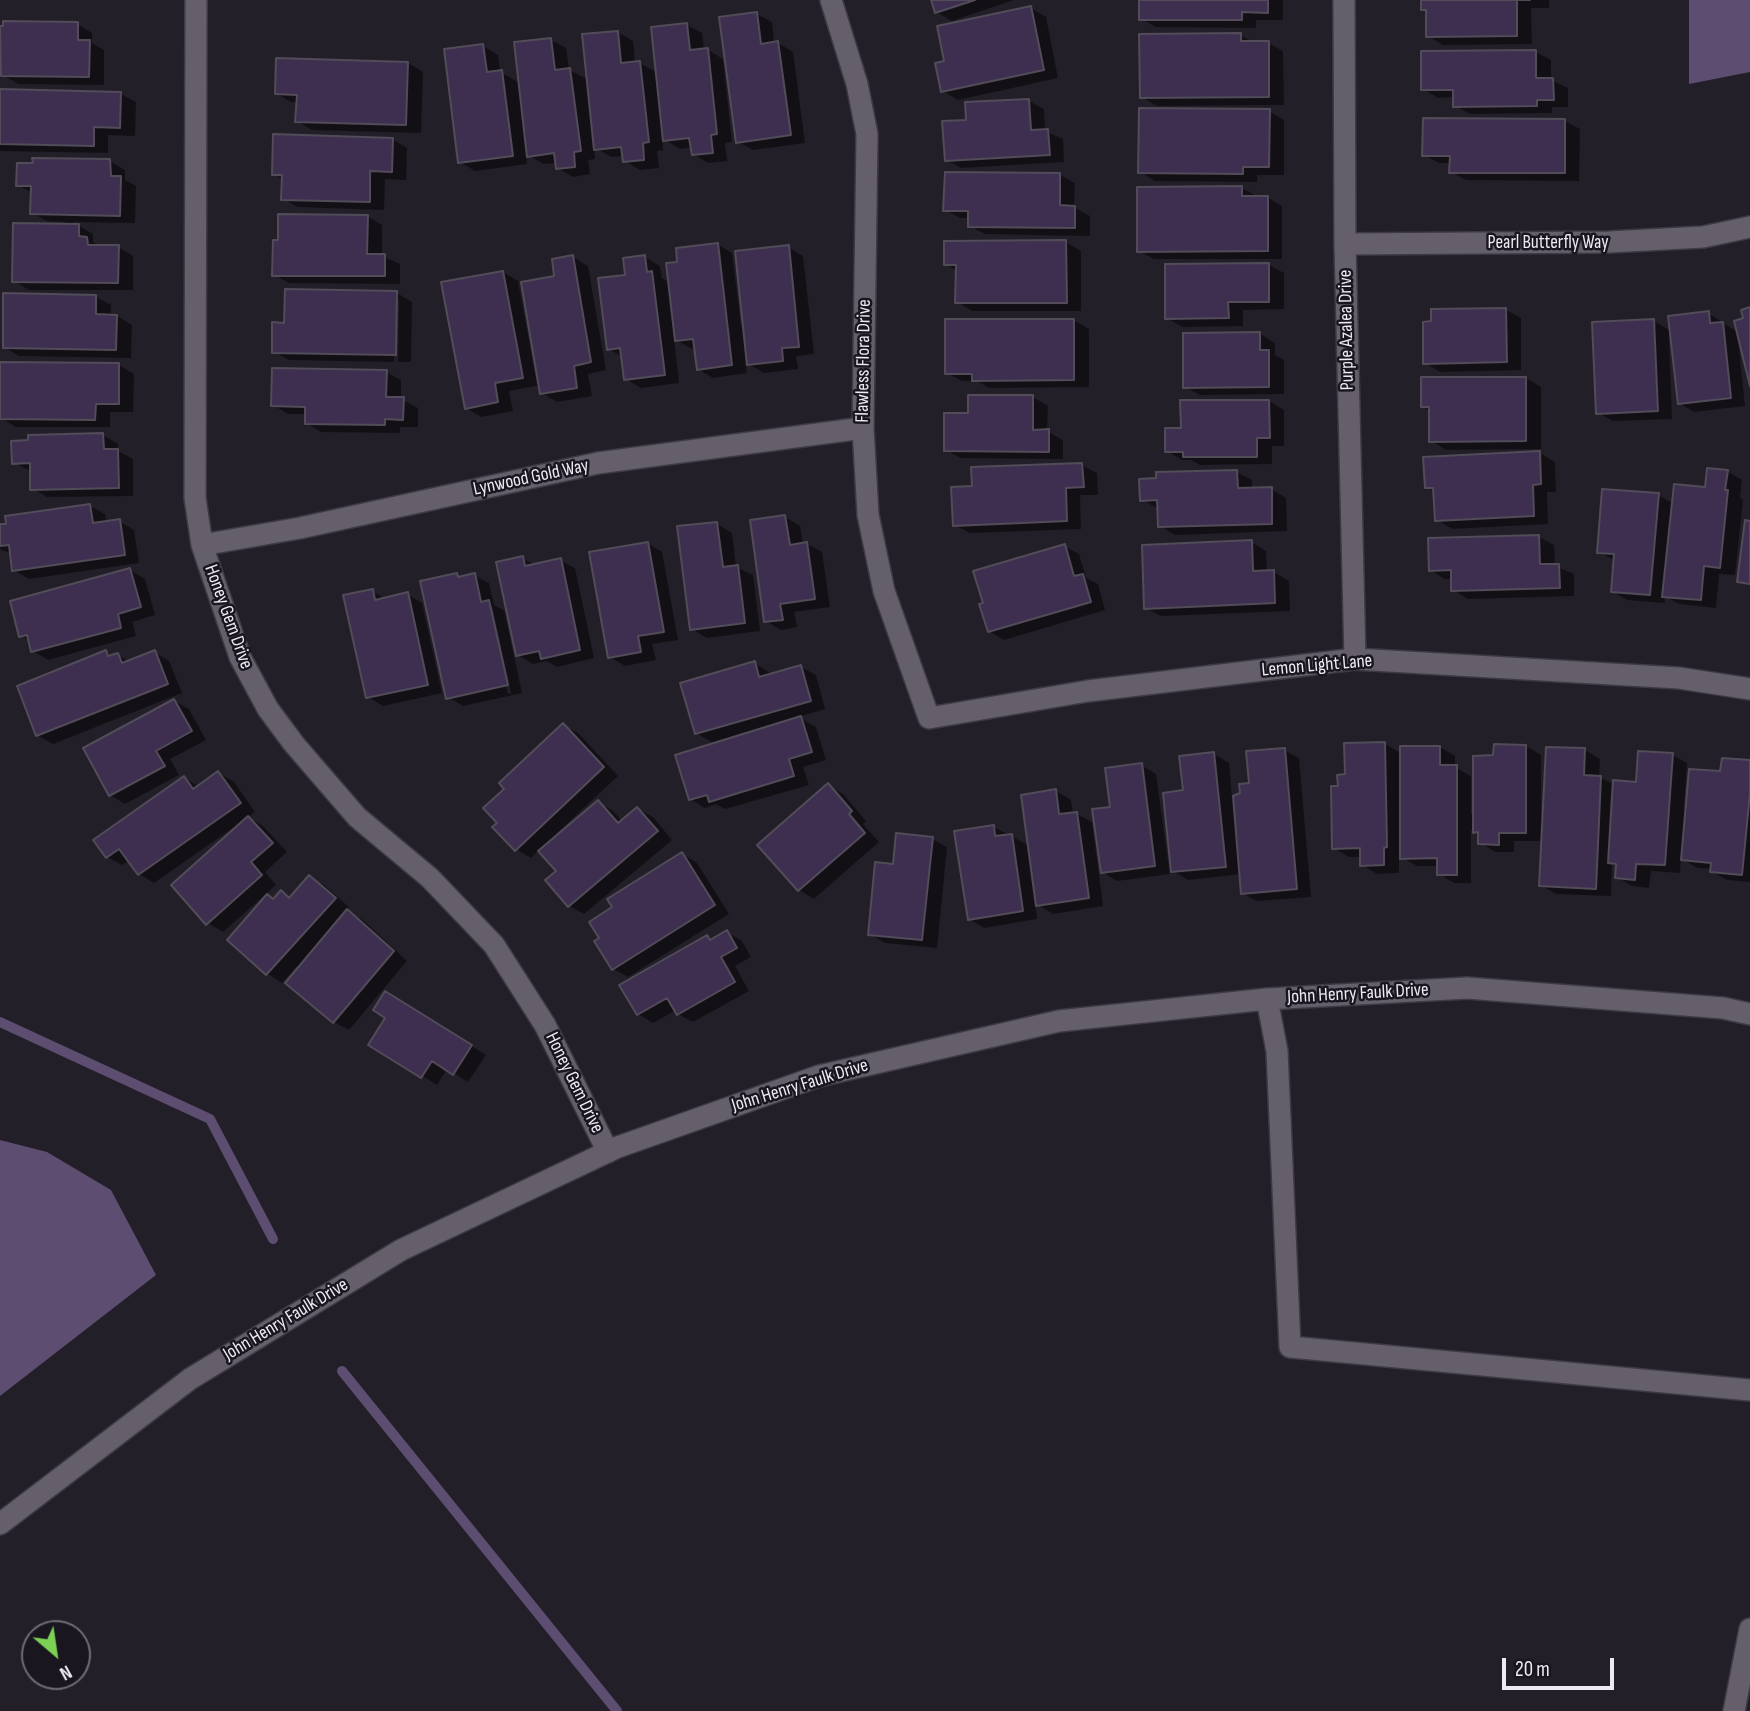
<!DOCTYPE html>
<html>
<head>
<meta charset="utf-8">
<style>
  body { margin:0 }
  #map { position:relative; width:1750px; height:1711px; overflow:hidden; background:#231f29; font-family:"Sofia Sans Condensed",sans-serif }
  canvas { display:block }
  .north { position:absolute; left:21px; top:1620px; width:70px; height:70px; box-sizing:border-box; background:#1a1620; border:2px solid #6e6b74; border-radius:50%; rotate:151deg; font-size:19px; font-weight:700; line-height:28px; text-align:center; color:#edeaf1 }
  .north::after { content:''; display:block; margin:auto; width:24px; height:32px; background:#7cd154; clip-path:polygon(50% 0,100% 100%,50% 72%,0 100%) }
  .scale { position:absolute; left:1502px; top:1658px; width:112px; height:32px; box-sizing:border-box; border:4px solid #edeaf1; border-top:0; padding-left:9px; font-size:21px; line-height:24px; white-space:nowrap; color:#edeaf1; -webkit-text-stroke:5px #1a1620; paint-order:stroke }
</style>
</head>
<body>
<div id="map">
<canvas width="1750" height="1711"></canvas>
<div class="north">N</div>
<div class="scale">20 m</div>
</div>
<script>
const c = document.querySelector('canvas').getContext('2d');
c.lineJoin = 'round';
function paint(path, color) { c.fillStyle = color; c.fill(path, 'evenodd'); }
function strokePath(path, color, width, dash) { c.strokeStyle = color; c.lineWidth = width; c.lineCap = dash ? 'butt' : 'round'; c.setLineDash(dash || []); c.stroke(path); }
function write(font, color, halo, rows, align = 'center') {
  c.font = font + ' "Sofia Sans Condensed",sans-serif'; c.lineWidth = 5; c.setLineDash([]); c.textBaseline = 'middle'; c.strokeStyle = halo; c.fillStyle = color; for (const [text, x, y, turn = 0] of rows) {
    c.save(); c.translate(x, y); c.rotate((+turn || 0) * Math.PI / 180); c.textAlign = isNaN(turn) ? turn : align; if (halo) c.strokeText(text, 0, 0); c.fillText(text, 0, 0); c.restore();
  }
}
paint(new Path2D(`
  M1689,0H1750V72L1689,84Z
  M0,1140L47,1152L111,1190L156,1275L0,1396Z`), '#5d4d71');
paint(new Path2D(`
  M933,0H1014L952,21L936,12Z
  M1141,0H1283V20H1256V28L1156,27L1141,19Z
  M1423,0H1549V8H1531L1532,44L1443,45L1428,36V11L1423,9Z
  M1031,8L1046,17L1058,78L958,100L943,91L947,63Z
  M757,14L772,22L774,44L778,43L793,52L805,143L753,150L738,142Z
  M77,24L92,33V43L104,50V85L18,84L3,75L0,28Z
  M687,25L702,33L704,50H708L723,59L732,142L725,143L727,161L708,163L693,154L692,147L680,149L662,138L663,150L657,151L659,168L640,170L625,161L624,156L611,157L594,147L595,159L588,160L590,174L573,177L558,168L557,163L544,164L526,154L527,164L475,171L460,162L483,46L498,55L500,72L520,83L551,40L566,48L569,70L589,80L618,32L633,41L635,63H640L658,73Z
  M1240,35L1255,43H1268L1283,51L1284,105L1157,106L1142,97Z
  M1536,52L1551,60V80L1568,88V107H1552V113L1470,114L1455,106V97L1438,98L1423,89Z
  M408,63L423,72L421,133L312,130L297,121L298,102H291L276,93Z
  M0,91L121,94L136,102L135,136L108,135V153L0,151Z
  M1029,101L1044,109L1045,131L1063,139L1064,162L961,168L946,160L968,121Z
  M1269,111L1284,120V175H1257V182L1155,181L1140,172Z
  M1565,121L1580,129L1579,181L1466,180L1451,172V163H1439L1424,155Z
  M392,139L407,148L406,180L385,179L384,210L298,207L283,199V179L274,174Z
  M110,161L125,170V180L136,186L135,223L73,222L93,234V242L102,247H118L133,256V290H29L14,281L65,225V222L47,221L32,213V193L18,185Z
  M1060,175L1075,183L1074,207L1090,216V236L985,234L970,226V218H960L945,210Z
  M1242,188L1258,197H1267L1282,206V259H1154L1139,251Z
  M367,216L382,225V256L400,264V284L289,283L274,275Z
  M1066,242L1081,251V311H972L957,302V271L946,264Z
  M717,244L732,253L741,325H744L788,247L803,256L814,354L796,356L798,369L764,373L745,362L747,373L713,378L698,369L696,349H692L674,339L679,383L641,388L626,379L623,357L608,349L627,277L645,257L660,266L662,278L670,283L679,264Z
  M573,257L588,266L606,370L588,374L592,396L557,402L542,393L540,385L509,391L513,411L481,417L466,408L503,272L518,281L537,384L540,383L556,277Z
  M1269,265L1284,273V309L1243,310V326L1182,327L1167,318Z
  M286,291L397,293L412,302L411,362H398L399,299H396L394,362L289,360L274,352L286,325Z
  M96,297L111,305V316H117L132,325L131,358L19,356L4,347Z
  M1750,309V378L1740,338H1738L1745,406L1694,412L1679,403L1672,338H1669L1672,419L1613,421L1598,413L1654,321L1671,331L1708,313L1739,333Z
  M1506,310L1521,318V370L1440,372L1425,363Z
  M1074,320L1089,329V387L989,388L977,381H962L947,373Z
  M1260,334L1275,343V355L1284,360V394L1200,395L1185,387Z
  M0,364L119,365L134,374L133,412H110V427H16L1,418Z
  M386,372L401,380V399L418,408V427H400V433L321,432L306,423L307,414H288L273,405Z
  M1526,378L1541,387V449L1446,450L1431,441L1430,411L1422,406Z
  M1033,397L1048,406L1047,431L1063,440V459L961,458L946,450L969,415Z
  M1269,401L1284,410V446H1272V464L1200,465L1191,460H1182L1167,451L1183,430Z
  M103,435L118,444V451L133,459V496L47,497L32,488L31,471L14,463Z
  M1540,453L1555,462L1556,492H1547L1548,524L1452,529L1437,520L1435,492L1427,487Z
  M1082,465L1097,473L1098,495H1080L1081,529L970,533L955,525L974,488Z
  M1727,471L1742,480L1740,498L1743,500L1735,575L1719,574L1716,608L1679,604L1665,596V603L1627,600L1612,591L1615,561L1599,552L1658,495L1674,504L1706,489Z
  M1237,472L1252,480V489H1271L1286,498L1287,531L1175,535L1160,526L1159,509L1142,500Z
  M90,506L105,514L106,523L119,521L134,530L139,563L29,579L14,570L12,554L0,549V526Z
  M785,517L800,526L803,544H807L822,552L830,607L794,612L797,627L781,630L766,621Z
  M717,524L732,533L736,567L753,575L760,631L707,638L692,629Z
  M1539,537L1554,545L1555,566L1574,574V596L1468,599L1453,590V579H1445L1430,570Z
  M1251,542L1266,551L1267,572H1274L1289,581L1290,611L1161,616L1146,608Z
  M647,543L662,552L678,640L652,644L656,660L625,666L610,657Z
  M1064,546L1079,554L1086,578L1098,584L1105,610L1004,640L989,631Z
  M522,558L535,565L560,560L575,568L594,658L557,667L547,661L533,664L518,655Z
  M130,570L145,579L155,615L132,622L136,636L48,660L33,651L30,641L21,636Z
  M456,575L461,578L474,575L489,583L494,605L504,610L522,693L463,706L448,697ZM488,606H492L511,693L508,694Z
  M372,591L386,599L407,594L422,603L442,693L383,706L368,697Z
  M106,652L113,656L118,655L130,662L154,652L169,661L182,693L53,744L37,735Z
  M754,663L769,672L770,675L801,667L816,675L825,709L798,717L816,727L826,760L803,767L809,785L725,809L716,804L705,808L690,799L715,744L696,733Z
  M174,701L189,709L206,740L170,759L179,775L125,804L110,795Z
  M563,725L578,733L618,776L556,834L559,836L598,802L613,811L623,822L638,809L653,817L672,840L584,914L569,906L558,871L539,850L531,858L516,849L499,823L506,789Z
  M1385,744L1401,753L1440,747L1455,756V767L1471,776V814H1475L1495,757L1526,746L1541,755V819H1544L1585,750L1600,759L1599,777L1615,785L1637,784L1672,755L1687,763L1684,807H1687L1722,773L1750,762V882L1727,880L1712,872V869L1697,868L1681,858L1680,873L1651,871L1649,888L1632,886L1617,877V867L1612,864L1611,896L1556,894L1541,885L1543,841H1514V852H1495L1480,843V835L1471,830V883H1454L1439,874V866H1417L1399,856V873L1377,874L1362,865V857H1349L1334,848L1339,788L1346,776Z
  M1284,750L1299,758L1311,897L1257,901L1242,893L1241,874L1188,880L1169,869L1170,874L1117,881L1102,872L1112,808L1141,765L1156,774L1169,868L1172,867L1185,792L1214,754L1229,763L1232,798L1242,794Z
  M219,773L234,782L255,812L248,817L263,826L287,852L265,872L276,885L223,932L208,923L238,827L237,825L154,883L139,874L129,861L122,865L107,857L185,778L199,787Z
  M828,785L843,794L866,821L863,824L879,842L814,899L799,890Z
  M1056,791L1071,800L1073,814H1077L1092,822L1103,906L1053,914L1035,903L1037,919L984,928L969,919L994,827L1030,846Z
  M932,839L947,847L937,948L885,943L870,934L894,866Z
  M682,854L697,863L729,914L628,977L613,969Z
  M310,877L325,886L349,907L347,911L363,920L407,961L349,1030L334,1022L297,966L282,983L268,974L229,940L268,896L275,900L281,893L291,898Z
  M727,932L742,941L751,957L735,966L749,991L693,1022L678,1014L676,1010L653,1023L638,1014L707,937L713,940Z
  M401,1001L486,1055L468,1082L447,1069L437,1085L371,1044L387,1017Z`), '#0007');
strokePath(new Path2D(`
  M0,1022L210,1119L273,1239
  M342,1371L617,1711`), '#5d4d71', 10);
const building = new Path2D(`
  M931,0H975L935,13Z
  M1139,0H1268V13L1242,12V20H1139Z
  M1421,0H1530H1517V36L1426,37V10H1421Z
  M1031,6L1044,70L941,92L935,63L944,61L937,26Z
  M757,12L761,44L778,41L791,135L736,143L719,17Z
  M3,21L78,22V40H90L89,77L1,76L0,26H3Z
  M687,23L690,50L708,48L717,134L711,135L713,153L692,155L689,138L663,141L651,27Z
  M618,31L621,63L640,61L649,142L643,143L644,160L623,162L621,147L594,150L582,34Z
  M1241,33V41H1269V97L1140,98L1139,34Z
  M551,38L555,70L570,68L581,151L574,152L575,167L556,169L554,153L527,157L514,42Z
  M483,44L487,72L502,70L513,156L458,163L444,49Z
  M1536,50V78H1553L1554,100H1537V106L1453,107V90H1421V51Z
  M276,58L408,62L406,125L295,122L297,95L275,94Z
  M0,89L121,92L120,128L94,127V146L0,144Z
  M1029,99L1031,130L1048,129L1050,155L945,161L942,121L966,120L965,102Z
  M1139,108L1270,109L1269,167H1243V174L1138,173Z
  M1423,118L1565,119V173H1449L1450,156H1422Z
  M273,134L393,138L392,172L370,171V202L281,200L282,175H272Z
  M32,158L110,159L111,176H121L120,216L30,214L31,186H16L17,163H33Z
  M945,172L1060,173V205L1075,206V228L968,227V211H943Z
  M1242,186V196H1268V251L1137,252V187Z
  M278,214L368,215L367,254H385V276H272L273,240H278Z
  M13,223L79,224V236L87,237L88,245H119L118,283L12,282Z
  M1066,240L1067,303H955L956,265H944V241Z
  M718,243L732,365L697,370L693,339L675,341L666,263L677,262L676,248Z
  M789,245L799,347L782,348L783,361L747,365L735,251Z
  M573,255L591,362L574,366L577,388L540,394L521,282L554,276L552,259Z
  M645,255L647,272L652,271L665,375L624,380L620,348L607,350L598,278L625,275L623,258Z
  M1269,263V302H1228L1229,318L1165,319V264Z
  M503,271L523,378L495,383L498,402L465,409L441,282Z
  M285,289L397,291L396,355L272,353V322L284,323Z
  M3,293L96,295V314L117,315L116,350L3,348Z
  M1750,307V386L1734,321L1743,318L1741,310Z
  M1506,308L1507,362L1423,364V322L1431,321V309Z
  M1709,311L1710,323L1723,322L1731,398L1678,404L1668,316Z
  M945,319H1074V380L972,381V374H945Z
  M1654,319L1658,411L1596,414L1592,322Z
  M1260,332V350H1269V387L1183,388V333Z
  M0,362L119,363V404H96L95,420L0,419Z
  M272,368L387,370L386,397H404L403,420L385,419V425L305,424V407L271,406Z
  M1421,377H1526V441L1429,442V407H1421Z
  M968,395H1033V430L1049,429V452L944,451V413H968Z
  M1180,400H1269L1270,438H1257V457H1183V452H1165V428H1181Z
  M103,433L104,449H118L119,488L30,490V463L12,464L11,441L28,440V435Z
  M1540,451L1541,484L1533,485L1534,516L1435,521L1433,488H1425L1423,457Z
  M1082,463L1084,487L1066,488L1067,521L953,526L951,487L972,486L971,467Z
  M1707,468L1728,470L1725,490H1728L1720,568L1704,566L1701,600L1662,597L1674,484L1705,487Z
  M1237,470L1238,488L1272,487V524L1158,527L1157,500L1140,501L1139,479L1156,478V472Z
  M1602,489L1659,493L1650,595L1611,592L1614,554L1597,553Z
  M90,504L93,523L120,519L125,555L12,571L9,545L0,546V524H6L5,516Z
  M785,515L790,545L807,542L815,599L780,604L783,620L764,622L750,520Z
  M1745,520L1750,521V584L1737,582Z
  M717,522L723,567L738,565L745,623L690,630L677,526Z
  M1539,535L1540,564H1559L1560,588L1451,591V570L1429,571L1428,538Z
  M1252,540L1253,571L1274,570L1275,603L1144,609L1142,545Z
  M648,542L664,632L638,636L641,652L608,658L589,552Z
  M1065,544L1074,576L1083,574L1091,602L988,632L979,604L983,603L973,571Z
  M523,556L525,566L561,558L580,650L541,659L539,651L516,656L496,562Z
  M130,568L141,607L118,614L121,628L31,652L27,635L19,637L10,601Z
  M457,573L458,577L475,573L481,602L489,600L508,685L446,699L420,581Z
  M373,589L375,600L408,592L428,685L366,698L343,595Z
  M106,650L108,656L118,653L122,663L155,650L168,684L36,736L17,686Z
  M755,661L759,677L801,665L811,701L695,734L680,683Z
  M174,699L192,731L156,751L165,766L109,796L83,748Z
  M801,716L812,752L789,759L794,776L709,802L707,795L689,800L675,755Z
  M563,723L604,767L515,851L492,827L497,823L483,808L504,789L499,783Z
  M1385,742L1387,847L1384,848V865L1360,866V848L1332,849L1331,786H1338L1337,775L1345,774L1344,743Z
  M1494,744L1526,745V833H1499V845L1478,844V832L1473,833V756L1493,755Z
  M1400,746H1440V765H1457V875H1437V858L1400,859Z
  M1546,747L1585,748L1584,775L1601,776L1596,889L1539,886Z
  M1285,748L1297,889L1241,894L1233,796L1240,793L1239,784L1249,783L1246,751Z
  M1638,751L1673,753L1665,865L1636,864L1635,880L1615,878L1616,864L1608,863L1613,780L1636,782Z
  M1214,752L1226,867L1171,872L1163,793L1183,790L1179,756Z
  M1722,758L1750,760V793L1742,875L1710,872L1711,863L1681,860L1689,769L1720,771Z
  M1142,763L1155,866L1101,873L1092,809L1110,807L1105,768Z
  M218,771L241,803L138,875L119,849L106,858L93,840L184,776L193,789Z
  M828,783L852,811L849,814L865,833L798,891L757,845Z
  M1056,789L1059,814L1077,812L1089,898L1036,906L1021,795Z
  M598,800L618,823L637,807L658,831L568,907L545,880L556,871L538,851Z
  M248,816L273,843L251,862L262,875L206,925L171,885Z
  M994,825L995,836L1012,834L1023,911L968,920L954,831Z
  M896,833L933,837L922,940L868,935L875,862L893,864Z
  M682,852L715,905L612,970L594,941L599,938L589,922L612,907L607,899Z
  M309,875L336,898L266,975L227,940L267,894L273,899L281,890L289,898Z
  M347,909L394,951L333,1023L285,983Z
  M727,930L737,948L721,957L735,982L677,1015L667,998L637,1015L619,985L707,935L710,940Z
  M385,991L472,1045L453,1075L432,1061L421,1078L368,1045L385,1018L373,1010Z`);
paint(building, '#3e2f50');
strokePath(building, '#514c58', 2);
const minor = new Path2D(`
  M196,0L195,498L202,545L240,657L268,709L294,744L357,817L430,878L494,945L545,1025L608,1152
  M831,0L857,84L867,134L863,428L868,515L884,591L929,718L1088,691L1355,659L1679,678L1750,689
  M1344,0L1345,244L1355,659
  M1345,244L1609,242L1703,237L1750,227
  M202,545L300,528L598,463L863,428
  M1267,999L1277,1051L1290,1347L1750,1390
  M0,1524L190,1379L401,1250L618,1147L819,1076L1059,1021L1267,999L1467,988L1723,1008L1750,1014
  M1734,1711L1750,1629`);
strokePath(minor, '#3e3a43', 24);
strokePath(minor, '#645f6b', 21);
write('19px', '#edeaf1', '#1a1620', [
  ["Pearl Butterfly Way",1548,243],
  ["Purple Azalea Drive",1347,330,-91],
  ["Flawless Flora Drive",864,361,-89],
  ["Lynwood Gold Way",531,478,-12],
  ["Honey Gem Drive",228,617,70],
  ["Lemon Light Lane",1317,666,-5],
  ["John Henry Faulk Drive",1358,994,-3],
  ["Honey Gem Drive",574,1083,64],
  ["John Henry Faulk Drive",800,1086,-17],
  ["John Henry Faulk Drive",286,1320,-31]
]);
</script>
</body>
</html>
